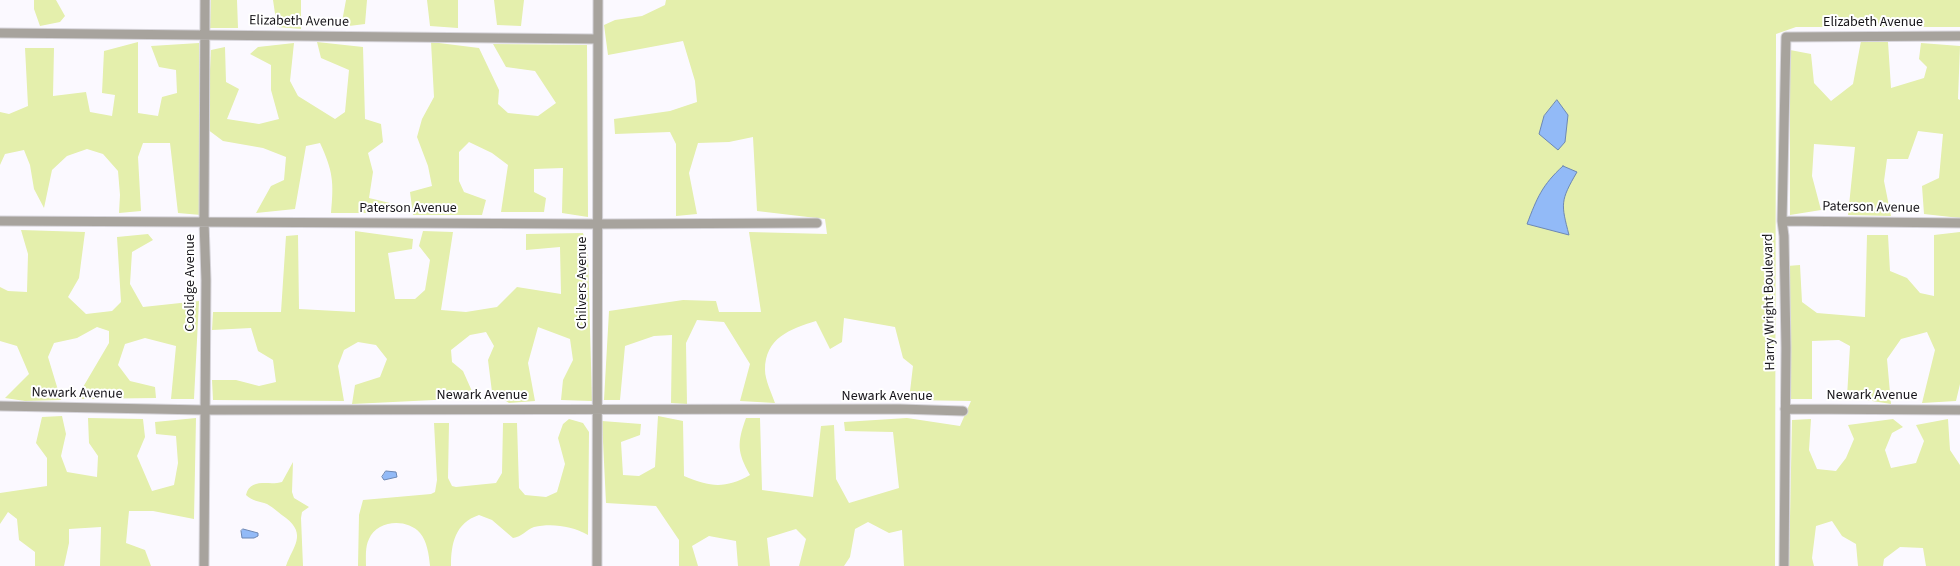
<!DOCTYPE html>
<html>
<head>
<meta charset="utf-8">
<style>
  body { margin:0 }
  canvas { display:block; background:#fbf9ff }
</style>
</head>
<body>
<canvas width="1960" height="566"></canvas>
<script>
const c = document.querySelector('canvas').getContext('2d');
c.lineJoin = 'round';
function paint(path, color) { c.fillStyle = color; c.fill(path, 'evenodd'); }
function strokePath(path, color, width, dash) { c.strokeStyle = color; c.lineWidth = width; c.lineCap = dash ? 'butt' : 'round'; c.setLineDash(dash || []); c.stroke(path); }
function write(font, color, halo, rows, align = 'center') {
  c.font = font + ' "Source Sans 3",sans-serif'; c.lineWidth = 4; c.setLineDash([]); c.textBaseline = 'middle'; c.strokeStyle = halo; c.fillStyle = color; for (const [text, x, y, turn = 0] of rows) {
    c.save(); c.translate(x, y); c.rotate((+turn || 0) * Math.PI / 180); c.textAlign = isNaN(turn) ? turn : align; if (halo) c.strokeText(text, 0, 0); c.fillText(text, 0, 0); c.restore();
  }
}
paint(new Path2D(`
  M34,0H56L65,16L60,22L40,26L34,9Z
  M211,0H237L238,28H210Z
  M273,0H301V29L277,27Z
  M346,0H367L365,24L341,27Z
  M427,0H458V28L430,26Z
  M494,0H524L521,26L497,25Z
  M666,0H1960V27H1796L1776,34L1775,566H904L902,530L889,533L868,522L855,529L850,557L844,566H799L806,539L796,529L767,538L770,566H738L736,541L709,536L692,546L698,566H679V540L656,506L606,503L602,421L641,424L640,435L621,442L623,475L639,476L655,467L658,416L683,421L684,476C710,487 725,489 750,475C737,452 737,443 746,418H760L762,490L813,497L821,426L834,425L836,479L849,503L899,488L893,432L845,431L844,422L907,418L960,426L971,401L909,400L913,366L903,358L895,327L844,318L842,342L830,349L816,321C790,329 765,338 765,370C765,380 772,394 775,403L740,401L750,364L724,322L697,320L686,343L687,404L671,403L672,335L654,336L625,346L620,400H604L609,311L683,300L716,301L719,312H761L749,232L827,234L825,219L757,211L753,137L729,142L698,143L689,173L697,214L676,216V144L670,132L615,134L614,119L670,111L697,102L695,81L683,41L608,55L604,25L615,20L642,16L665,5Z
  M1861,41L1888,42L1891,88L1924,78L1927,67L1919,59L1921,43L1960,46L1958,99L1960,100V218L1924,214L1922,186L1939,178L1943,134L1918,131L1908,159H1887L1884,181L1891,216L1848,215L1855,147L1814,144L1812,176L1821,210L1790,215V50L1811,54L1814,83L1831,101L1853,84Z
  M138,42V113L158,116L162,97L177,93L176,70L159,67L151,46L199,43L201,215L178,213L170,143H143L138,157L141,211L119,213L120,195L118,171L103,154L87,149L67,156L52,170L44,208L34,189L30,165L24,150L5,154L0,165V112L9,114L28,106L25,48H54L53,96L86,92L90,112L112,116L115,95L102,93L104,51Z
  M317,42L363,47L365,119L381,124L383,142L368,153L373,172L369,198L398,205L400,213H331C334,182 333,171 320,143L306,146L295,209L256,213L271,186L284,180L286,157L263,148L223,141L207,129L211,50L225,47L226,82L239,89L227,119L259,124L279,119L271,90V65L250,54L258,47L294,43L290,81L298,96L335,119L345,112L349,70L321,58Z
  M431,42L479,48L499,90L498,104L508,113L538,116L556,103L535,71L506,67L493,44L587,45L588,217L562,213L563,168L534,169V192L546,198L544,212H501L508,165L492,153L469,142L459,152V181L464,192L486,200L482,215H413L410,192L432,186L428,166L417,137L422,119L434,97Z
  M21,230L85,232L79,278L68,297L86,314L112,311L121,302L117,237L148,234L153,240L132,252L130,284L143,307L199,301L194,399H171L176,346L145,338L125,344L118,365L130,381L155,387L156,398L76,399L109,343V331L97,327L77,338L54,343L48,357L61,400L25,401L5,398L29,374L17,346L0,341V287L8,291L27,292L28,254Z
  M355,231L413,239L412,249L388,253L395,299H415L425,290L430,260L419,246L423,231L453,232L441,310L466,312L497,307L517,287L561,294L560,247L526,250V234L583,233L588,254L592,401L561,400L563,380L573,360L570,339L538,327L528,363L535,401L509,403L492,392L488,360L494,346L486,332L470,335L451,350L452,362L463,371L475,398L352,404L355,385L380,377L387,359L376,345L358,342L344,350L338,366L344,401L213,400L212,380H236L259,386L276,382L273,360L258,351L251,328L212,330L213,312H281L286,236L298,235L299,309L355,312Z
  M1960,232V384L1956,401L1922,403L1935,350L1927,332L1901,339L1887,359L1891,404L1847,397L1850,346L1839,340L1812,341V399H1791L1787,266L1800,265L1802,302L1817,313L1865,317L1867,235H1888L1890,271L1907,278L1920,293L1934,296V235Z
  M62,416L66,434L61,456L67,472L97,477L98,456L89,443L88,418L143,419L145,437L137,456L152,491L174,485L178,463L176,436L156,434L155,422L196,418L194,519L153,511H129L126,543L145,550L151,566H100L101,527L69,529V543L64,566H35V552L19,540L17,519L8,512L0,524V493L47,486V458L36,443L42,417Z
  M569,419L583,423L589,432L588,535C572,526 552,523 534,527C526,530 522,537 513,538L492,520L479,515C455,523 451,544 451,566H430C429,555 427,541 420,533C407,518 377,520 369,539C365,547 366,557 366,566H358L359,515L363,500L431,494L435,492L437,480L434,423H449L448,478L452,486L456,487L496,483L502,473L503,423H517L519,488L525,495L546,497L557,492L565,464L558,438L563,424Z
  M1811,419L1809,450L1817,469L1836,471L1846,458L1854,439L1848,425L1893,419L1903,427L1892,433L1885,450L1891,468L1916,463L1924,441L1916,425L1948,419L1950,450L1960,465V566H1926L1923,548L1900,547L1884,559L1883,566H1858L1856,544L1842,536L1832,521L1816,526L1812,558L1814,566H1789L1792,420Z
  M293,462L292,492L294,498L309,507L302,512L301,518L303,566H286C293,546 307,535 286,518C280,514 274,508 267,504C259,501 252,501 246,495C250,477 270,486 282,482Z`), '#e4efac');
const water = new Path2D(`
  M1557,100L1568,115L1565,142L1558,150L1539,134L1544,116Z
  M1563,166L1577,172C1560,201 1561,204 1569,235L1527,224C1537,198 1542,185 1563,166Z
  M386,471L396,472L397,477L384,480L382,477Z
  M243,529L258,533V536L254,538H242L241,531Z`);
paint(water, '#92baf7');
strokePath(water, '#6d88b4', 1);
const street = new Path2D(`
  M0,33L598,39
  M0,221L596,224L817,223
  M1782,221L1960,223
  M0,406L204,410L900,409L963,411
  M1785,409L1960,410
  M204,566L206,280L204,221L205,0
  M597,566L598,0
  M1784,566L1786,348L1784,236L1782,221L1786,37L1960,36`);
strokePath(street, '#d6d4da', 11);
strokePath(street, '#a7a39d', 9);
write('14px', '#161419', '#fff', [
  ["Elizabeth Avenue",299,22,1],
  ["Elizabeth Avenue",1873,23],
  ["Paterson Avenue",1871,208,1],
  ["Paterson Avenue",408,209],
  ["Coolidge Avenue",191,283,-90],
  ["Chilvers Avenue",583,283,-90],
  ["Harry Wright Boulevard",1770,302,-91],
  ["Newark Avenue",77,394,1],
  ["Newark Avenue",482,396],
  ["Newark Avenue",1872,396],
  ["Newark Avenue",887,397]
]);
</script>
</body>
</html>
